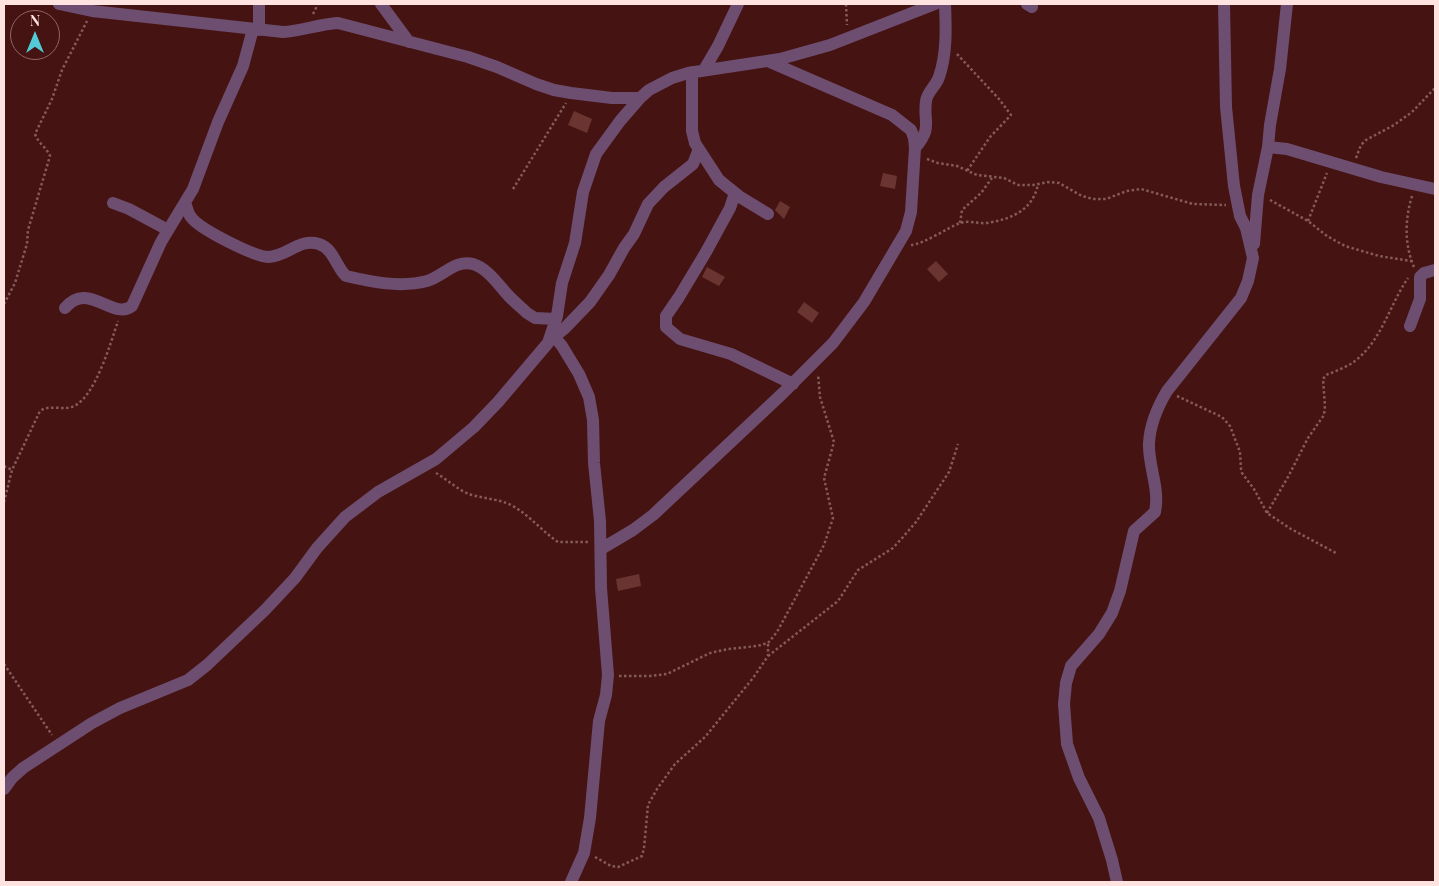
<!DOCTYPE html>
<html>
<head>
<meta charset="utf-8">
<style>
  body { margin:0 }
  #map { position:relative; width:1439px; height:886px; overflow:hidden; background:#461313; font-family:"Playfair Display",serif }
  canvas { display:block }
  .frame { position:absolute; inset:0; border:5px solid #fee3e0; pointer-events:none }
  .north { position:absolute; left:10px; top:10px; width:50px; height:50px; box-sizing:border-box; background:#461313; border:1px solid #906665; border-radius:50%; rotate:0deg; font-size:14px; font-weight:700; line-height:20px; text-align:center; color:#fee3e0 }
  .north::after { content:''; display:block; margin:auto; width:18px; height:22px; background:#52cbd7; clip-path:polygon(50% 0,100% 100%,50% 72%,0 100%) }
</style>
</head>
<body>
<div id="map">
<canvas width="1439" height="886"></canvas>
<div class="frame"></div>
<div class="north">N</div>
</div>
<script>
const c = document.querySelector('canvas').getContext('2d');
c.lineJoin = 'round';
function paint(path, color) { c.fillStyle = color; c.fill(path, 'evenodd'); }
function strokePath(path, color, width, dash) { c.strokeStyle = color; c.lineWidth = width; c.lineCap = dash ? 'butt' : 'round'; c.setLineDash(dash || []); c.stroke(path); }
paint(new Path2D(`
  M574,111L592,119L587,133L568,125Z
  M883,173L897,176L895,189L880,186Z
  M780,201L790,207L784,219L775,210Z
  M936,261L948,274L939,282L927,269Z
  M707,267L725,277L719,286L702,277Z
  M804,302L819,313L812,323L797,312Z
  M639,574L641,586L618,591L616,579Z`), '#6a3431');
strokePath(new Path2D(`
  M846,4L847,25
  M313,14L318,4
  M957,54L999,99L1011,115L990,137L967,171
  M1356,158L1361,145L1366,140L1394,125L1412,112L1435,88
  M927,159L938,163L957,166L977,175L1004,178L1018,185H1033L1048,182L1059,183L1082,196L1093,199H1106L1127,191L1141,189L1193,204L1226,205
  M513,189L566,103
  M1412,196C1405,219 1404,244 1414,267
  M1270,200L1308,221L1327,236L1345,246L1379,256L1411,261
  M1308,221L1327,173
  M960,223L962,210L981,193L992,178
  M911,245C924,244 947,228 960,223C969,220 978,224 987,223C1012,219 1033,210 1038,184
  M4,304L15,283L27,244L28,230L50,156C47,148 38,143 35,134L52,99L62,70L87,21
  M1177,396L1222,417L1230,426L1240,452L1241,469L1242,473L1254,489L1267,513L1291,529L1336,553
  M4,466L12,470
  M436,473C448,480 459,491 472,495C486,499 500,499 513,506C530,516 542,531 558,542H589
  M4,502L12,470L40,411C49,404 64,411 74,406C95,397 111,342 118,321
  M1267,513L1288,477L1308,438L1324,415L1325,406L1323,379L1326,375C1336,371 1347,367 1355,361C1382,340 1389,306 1408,278
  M768,656L838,601L858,570L893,548L903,537L916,522L949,472L958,444
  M4,664L52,735
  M619,676H650L667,674L710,653L728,649L757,646L768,643L777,632L824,545L833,518L824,478L834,442L820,397L818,374
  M595,857L611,866L618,867L642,856L644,848L648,805L657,789L675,764L705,737L753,678L768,656V643`), '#855b59', 2.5, [2.5, 2.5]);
strokePath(new Path2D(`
  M59,4L92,11L283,32C302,31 319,24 338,23L468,57L497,67L536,84L554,90L571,93L612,98H640
  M381,4L409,42
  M1027,4L1032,7
  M259,30V4
  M704,70L718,46L738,4
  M692,72V131L695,143L719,180L740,197L768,214
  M1268,147L1287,149L1381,177L1435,189
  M915,148C933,127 923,123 926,101C927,92 936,86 939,77C947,54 946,28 945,4
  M735,193L730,208L706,252L679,297L666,316V327L680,339L731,354L793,384
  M113,203L129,209L168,230
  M185,203C187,207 188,214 191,217C199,229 255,257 269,257C288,256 299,238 319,244C334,249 336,267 346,276C372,282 400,288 427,281C442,277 456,259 473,264C487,268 498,284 507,294C513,301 521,307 527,313L535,318L556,319
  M1254,244L1258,195L1268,147L1270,125L1280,69L1287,4
  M65,308C88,280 113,321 132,306L161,242L193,189L218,122L243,66L253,29
  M1410,326L1420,299V277L1424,273L1435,270
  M552,334L562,346L579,374L589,397L593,420L594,463L600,521L601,588L608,675L606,695L599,721L590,818L584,853L571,882
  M554,337L565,328L590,302L609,275L624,248L634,234L648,204L664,187L693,164L699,149
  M601,549L633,530L653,515L783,393L833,343L864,302L906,231L911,212L915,148L914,138L911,130L892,115L770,62
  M4,789L12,778L23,768L92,723L120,708L188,680L207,665L265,610L295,578L317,548L345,517L378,492L436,459L474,427L498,402L548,343L557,316L562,283L575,243L583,192L596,154L620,121L640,98L649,90L672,78L688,73L780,59L830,45L935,4
  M1117,882L1112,860L1099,818L1079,778L1067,744L1064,704L1066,683L1071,666L1099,634L1112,613L1120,591L1134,531L1155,512C1160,488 1148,466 1149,443C1150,425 1158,406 1167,391L1241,298L1248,281L1253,258L1246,228L1240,216L1234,186L1226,107L1224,4`), '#6e4e70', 12);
</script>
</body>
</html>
